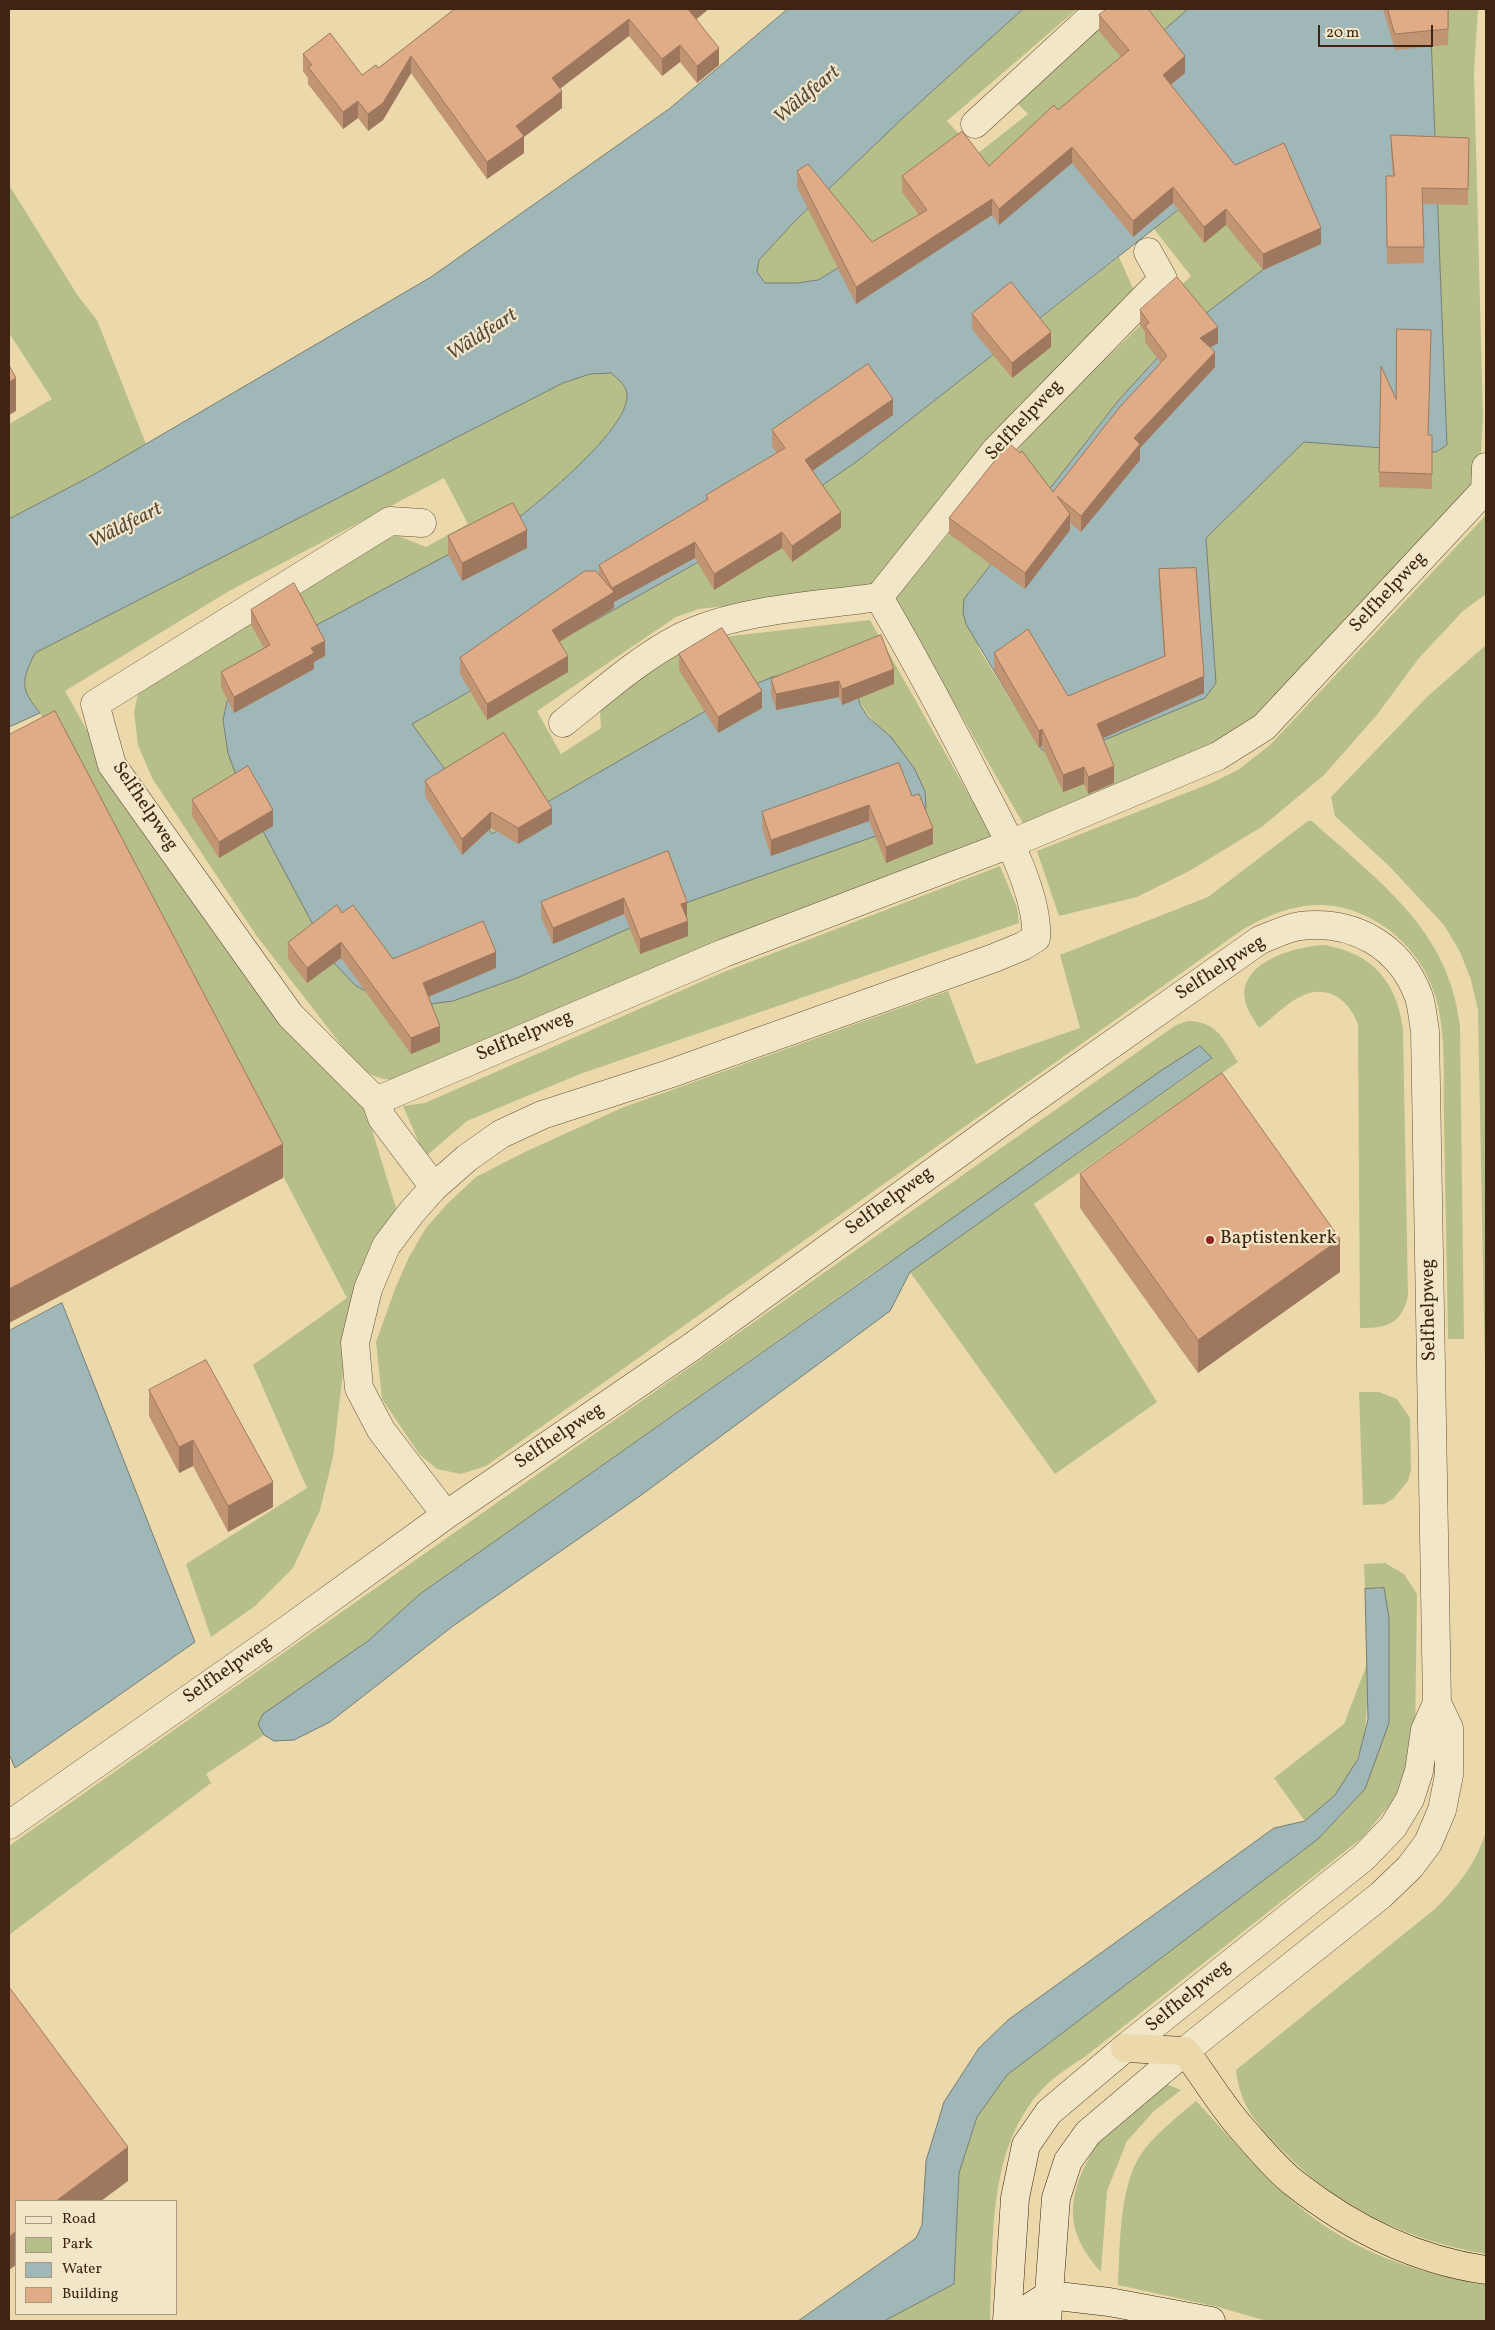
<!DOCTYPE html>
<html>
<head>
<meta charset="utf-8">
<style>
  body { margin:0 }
  #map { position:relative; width:1495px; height:2330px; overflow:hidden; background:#ebd9ab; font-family:Vollkorn,serif }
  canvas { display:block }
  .frame { position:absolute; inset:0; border:10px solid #3e2411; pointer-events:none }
  .legend { position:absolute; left:15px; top:2200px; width:162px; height:115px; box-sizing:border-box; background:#f2e6c8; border:1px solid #aa987f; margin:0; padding:6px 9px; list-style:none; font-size:15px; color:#3e2411 }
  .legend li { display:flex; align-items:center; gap:10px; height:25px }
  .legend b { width:25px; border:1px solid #aa987f }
  .scale { position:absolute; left:1318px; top:25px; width:115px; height:22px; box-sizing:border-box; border:2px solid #3e2411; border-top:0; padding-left:6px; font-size:15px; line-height:18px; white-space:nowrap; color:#3e2411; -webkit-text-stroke:4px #f2e6c8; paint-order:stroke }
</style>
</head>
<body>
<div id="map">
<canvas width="1495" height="2330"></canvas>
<div class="frame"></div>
<ul class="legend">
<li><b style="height:6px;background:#f2e6c8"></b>Road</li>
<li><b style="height:14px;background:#b6bf8a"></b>Park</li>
<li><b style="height:14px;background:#9fb7b6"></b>Water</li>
<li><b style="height:14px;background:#e0ac87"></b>Building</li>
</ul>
<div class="scale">20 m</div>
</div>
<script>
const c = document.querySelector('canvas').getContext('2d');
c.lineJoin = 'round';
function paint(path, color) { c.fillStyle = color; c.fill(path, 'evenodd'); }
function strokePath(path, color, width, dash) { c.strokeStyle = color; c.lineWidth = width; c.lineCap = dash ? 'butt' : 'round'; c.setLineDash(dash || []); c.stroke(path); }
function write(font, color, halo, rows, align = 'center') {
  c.font = font + ' Vollkorn,serif'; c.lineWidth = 4.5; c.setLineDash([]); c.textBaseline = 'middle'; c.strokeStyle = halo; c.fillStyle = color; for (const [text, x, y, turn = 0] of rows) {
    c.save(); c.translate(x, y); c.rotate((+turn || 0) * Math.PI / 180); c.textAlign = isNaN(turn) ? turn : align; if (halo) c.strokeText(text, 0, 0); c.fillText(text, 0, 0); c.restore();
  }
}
paint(new Path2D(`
  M1023,9H1077L947,121L977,154L1028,114L1013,99L1120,9H1188L1073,110L932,211L818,280L797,283H765L757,272L759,260L794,222L906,115Z
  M1430,9H1478L1474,72L1483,417L1480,469L1476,483L1251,725L1224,747L1025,827L895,599L1039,424L1191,276L1154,229L1229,170L1277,261L1165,348L1118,401L964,599L979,649L1040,748L1054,757L1216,683L1206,538L1304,442L1436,452L1447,445Z
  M9,185L78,296L97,320L146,444L93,475L9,519V424L52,399L9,333Z
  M1119,257L1135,293L1019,405L866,590L699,609L676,617L537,711L561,754L601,728L600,712L607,699L690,645L706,639L870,620L994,839L392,1080C373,1078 365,1072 352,1059L256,935L152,778L138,745L134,712L139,689L342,562L396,535L426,547L468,524L444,478L229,591L65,691L98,750L234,952L332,1077L346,1092L364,1104L397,1211L345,1355L333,1457L320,1510L293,1568L255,1606L211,1637L186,1564L307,1488L253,1365L347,1298L40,713C20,688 21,682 35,653L563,383L590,374L611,373C619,380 628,386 627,398C624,431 548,494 522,515L228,692L223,720L228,753L453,1001L517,978L691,901L771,872L891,737C874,722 863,712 855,690L740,691L492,834L412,724L769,522L856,462Z
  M1486,515V594L1463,611L1419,658L1376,716L1324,775L1263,826L1191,870L1137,897L1059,916L1037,851L1209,784L1238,770L1270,745Z
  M1486,645V1423L1478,1010L1471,980L1460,952L1444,925L1390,867L1335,816L1331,797L1427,697Z
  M1308,821H1312C1379,882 1449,929 1460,1026L1464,1339H1448C1447,1265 1445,1190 1444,1116C1443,1076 1447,1030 1434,992C1417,940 1361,898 1305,906C1283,909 1262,918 1242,930L486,1466L461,1474L437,1469L420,1455L382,1399L376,1342L395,1289L409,1257L426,1228L448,1203L476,1177L527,1151L624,1107L948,991L976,1064L1080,1028L1060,955L1208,897Z
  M1000,866L1017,907L1019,923L580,1074L467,1121L425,1157L403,1106L425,1103L719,974Z
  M1325,945C1373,954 1396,981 1403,1028L1408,1296C1401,1324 1388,1328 1360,1328L1358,1025C1351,1002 1329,984 1304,995C1288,1001 1273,1018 1259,1028C1254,1019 1247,1011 1245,1000C1238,962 1296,946 1325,945Z
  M1188,1021C1218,1022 1223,1039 1238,1062L1034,1204L1157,1402L1055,1474L910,1272L1212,1059L880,1268L420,1594L368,1641L258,1724L264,1735L206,1774L211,1783L9,1935V1846L1176,1025Z
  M1379,1392L1397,1399L1410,1418L1411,1470L1408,1481L1393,1499L1384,1504L1363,1505L1359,1392Z
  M1385,1563L1404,1574L1417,1594L1415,1737L1405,1775L1392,1802L1363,1837L1086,2056C1069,2067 1051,2078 1038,2094C986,2155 994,2246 990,2321H884L954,2284L959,2173L977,2117L1007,2075L1318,1839L1365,1789L1384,1588L1365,1589L1364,1564Z
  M1367,1664C1368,1713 1369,1757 1334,1796C1326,1805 1315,1813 1305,1821L1274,1778L1344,1724Z
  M1486,1831V2254C1408,2241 1335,2206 1280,2148C1256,2123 1240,2106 1236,2070L1436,1908C1458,1886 1477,1862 1486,1831Z
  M1164,2083L1181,2090L1154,2111L1127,2141L1107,2191L1101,2272C1072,2240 1065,2212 1082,2172C1088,2160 1095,2145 1104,2136C1122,2117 1144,2100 1164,2083Z
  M1196,2101C1234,2141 1270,2186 1315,2219C1365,2256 1425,2275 1486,2284V2321H1267L1218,2307L1118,2285C1120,2246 1119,2188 1141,2154C1156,2133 1177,2117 1196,2101Z`), '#b6bf8a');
const water = new Path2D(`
  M788,9H1023L906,115L794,222L759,260L757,272L765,283H797L818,280L932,211L1073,110L1188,9H1430L1447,445L1436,452L1304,442L1206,538L1216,683L1205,698L1073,753L1054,757L1040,748L966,624L963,613L964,599L1118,401L1166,348L1197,320L1264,269L1229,170L856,462L769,522L412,724L492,834L740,691L772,677L821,669L855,690L861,706L868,717L891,737L914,768L925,791L926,808L907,825L691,901L517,978L453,1001L416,1006L385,1001L356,986L333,962L242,792L228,753L223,720L229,692L272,649L522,515C548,494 624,431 627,398C628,386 619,380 611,373L590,374L563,383L35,653C21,682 20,688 40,713L9,727V519L93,475L431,277L669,109Z
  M1200,1046L1212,1058L910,1272L890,1311L640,1496L453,1626L330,1722L294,1740L274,1741L264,1735L258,1724L263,1714L368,1641L420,1594L1162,1070Z
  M62,1303L195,1642L15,1768L9,1754V1331Z
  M1384,1588L1389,1618V1723L1365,1789L1318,1839L1007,2075L977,2117L959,2173L954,2284L884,2321H798L916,2238L922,2225L926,2161L944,2102L979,2048L1008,2020L1274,1828L1305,1821L1335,1795L1358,1759L1368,1719L1365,1589Z`);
paint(water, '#9fb7b6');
strokePath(water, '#787c74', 1);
const street = new Path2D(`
  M975,124L1100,9
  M422,523L390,521L95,704L112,765L290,1015L376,1101L382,1118L434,1187
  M563,723C601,693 638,659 681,637C737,609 817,606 879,597L996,450L1163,279L1148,252
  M376,1101L724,953L1010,844L1218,756L1264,727L1485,490L1486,467
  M446,1515L381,1430L359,1388L355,1343L368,1289L386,1246L411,1213L434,1187L467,1158L501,1134L542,1115L669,1074L994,958L1023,946L1036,938C1039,895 1004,830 984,792C951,726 916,661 879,597
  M9,1825L280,1635L446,1515L693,1346L1024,1106L1260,940C1273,935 1287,928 1300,926C1353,920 1400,945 1419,997C1422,1007 1423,1020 1425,1031L1437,1703L1425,1730L1419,1771L1410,1799L1393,1827L1363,1858L1125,2048
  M1185,2051L1381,1895L1410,1867L1428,1843L1442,1810L1449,1775V1728L1437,1703`);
const secondary = new Path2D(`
  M1007,2321L1015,2198L1026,2145L1049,2112L1125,2048
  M1009,2321L1049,2295L1109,2302L1211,2321
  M1047,2321L1056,2198L1068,2161L1088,2133L1185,2051`);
const highway = new Path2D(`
  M1125,2048L1185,2051C1205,2077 1222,2107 1244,2131C1259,2148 1276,2169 1294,2183C1351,2228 1415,2260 1486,2270`);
strokePath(street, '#695138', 29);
strokePath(secondary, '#3e2411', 29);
strokePath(highway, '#3e2411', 29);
strokePath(street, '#f2e6c8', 28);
strokePath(secondary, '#f2e6c8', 28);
strokePath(highway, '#ebd9ab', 28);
paint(new Path2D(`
  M455,9L696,19L719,65L697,83L680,62L662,76L629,36L560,88L562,108L524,137V153L487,179L411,73L383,120L368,131L358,118L343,129L308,84V78L303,71V54L362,75L378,68Z
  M1383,9H1449L1448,45L1395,50Z
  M1099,15L1185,73L1171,85L1235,165L1321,244L1263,270L1226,225L1204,243L1173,203L1133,237L1072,163L999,225L992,215L856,304L797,187V171L872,242L919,215L902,192V176L989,166L1058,110L1121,57L1099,31Z
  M1391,135L1469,138L1468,205L1423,204L1424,263L1387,264L1386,176H1393L1391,152Z
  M1140,310L1218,343L1210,347L1215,367L1140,448V460L1081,532L1070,523V530L1025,589L949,534V518L1053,492L1161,363L1145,342V332L1140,325Z
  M972,314L1051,347L1012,378L972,329Z
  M1381,366L1396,399L1429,435H1432V489L1379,487Z
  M893,415L813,470L841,528L792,562L782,548L714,590L695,558L614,602V608L560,642L568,672L487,720L460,674V658L599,575V565L706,500V495L777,453L772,446V430Z
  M448,536L527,548L462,581L448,554Z
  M1159,569L1204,693L1103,738L1114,783L1088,794L1084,784L1063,792L1042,746L1039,748L994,670V653L1068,696L1164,656L1159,586Z
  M251,610L325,656L314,662V669L234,713L221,687V672L264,648L251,625Z
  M679,654L762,708L718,733L679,670Z
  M771,679L894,684L842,705L839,697L776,710L771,694Z
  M425,781L552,824L518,844L491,828L462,855L425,796Z
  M912,796L933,844L886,863L869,821L771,856L762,828V812Z
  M192,800L273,826L219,858L192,816Z
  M668,851L687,917H686L688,936L640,954L624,914L553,944L541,917V902Z
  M342,913L393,959L496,968L428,997L440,1042L411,1054L341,958L307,983L288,959V943Z
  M1080,1174L1340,1272L1198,1373L1080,1208Z
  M149,1390L273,1507L228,1532L193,1466L179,1473L149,1416Z`), '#c19474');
paint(new Path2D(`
  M688,9H709L688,26Z
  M629,19V36L552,95V78Z
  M680,45V62L662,76V59Z
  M719,48V65L697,83V66Z
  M411,56V73L383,120L368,131V114Z
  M1185,56V73L1163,91V75Z
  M562,91V108L524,137V153L487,179V162L516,126Z
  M358,101V118L343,129V112Z
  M1072,147V163L999,225V209Z
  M1173,187V203L1133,237V221Z
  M992,199V215L856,304V287Z
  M1226,209V225L1204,243V227Z
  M1321,228V244L1263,270V254Z
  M1218,327V343L1200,354V338Z
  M1051,332V347L1012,378V363Z
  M1215,352V367L1140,448V460L1081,532V516L1134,438Z
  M16,378V411L9,415V382Z
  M893,399V415L805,476V460Z
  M841,512V528L792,562V546Z
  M1070,514V530L1025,589V573Z
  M527,530V548L462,581V563Z
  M782,532V548L714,590V574Z
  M695,542V558L614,602V608L552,646V630L612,593V588Z
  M325,641V656L314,662V669L234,713V697L311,648Z
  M568,656V672L487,720V704Z
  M894,669V684L842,705V689Z
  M1204,676V693L1097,741V724Z
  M839,681V697L776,710V694Z
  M762,691V708L718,733V717Z
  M1042,729V746L1039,748V731Z
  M1114,766V783L1088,794V777Z
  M1084,767V784L1063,792V775Z
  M869,805V821L771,856V840Z
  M552,808V824L518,844V828Z
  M273,810V826L219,858V842Z
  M491,812V828L462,855V839Z
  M933,828V844L886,863V847Z
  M624,898V914L553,944V928Z
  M687,902V917L681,919V904Z
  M688,921V936L640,954V939Z
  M341,942V958L307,983V968Z
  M496,952V968L423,999V983Z
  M440,1026V1042L411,1054V1038Z
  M283,1144V1178L9,1323V1289Z
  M1340,1239V1272L1198,1373V1340Z
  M193,1440V1466L179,1473V1447Z
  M273,1482V1507L228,1532V1506Z
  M128,2147V2181L101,2201H56Z
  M16,2231V2265L9,2270V2237Z`), '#9d785e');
const building = new Path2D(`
  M455,9H688L719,48L697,66L680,45L662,59L629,19L552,78L562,91L516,126L524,136L487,162L411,56L383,103L368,114L358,101L343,112L308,67L312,65L303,54L330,33L362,75L376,65L378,68Z
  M1107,9H1148L1185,56L1163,75L1235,165L1284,143L1321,228L1263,254L1226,209L1204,227L1173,187L1133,221L1072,147L999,209L992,199L856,287L797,171L808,164L872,242L927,210L902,176L962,131L989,166L1054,105L1058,110L1129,50L1099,15Z
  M1388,9H1448V29L1395,34Z
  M1391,135L1469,138L1468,189L1422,188L1424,247H1387L1386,176H1394Z
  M1177,277L1218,327L1200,338L1215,352L1134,438L1140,444L1081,516L1057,496L1070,514L1025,573L949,518L1009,443L1020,453L1022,451L1053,492L1119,408L1167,356L1145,326L1149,323L1140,310Z
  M1011,282L1051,332L1012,363L972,314Z
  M1397,329L1431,330L1428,435H1432V474L1379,472L1381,366L1396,399Z
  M868,364L893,399L805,460L841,512L792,546L782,532L714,574L695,542L612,588L599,565L708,499L706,495L785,448L772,430Z
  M9,365L16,378L9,382Z
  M513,503L527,530L462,563L448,536Z
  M1196,568L1204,676L1097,724L1114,766L1088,777L1084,767L1063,775L1042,729L1039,731L994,653L1028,629L1068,696L1165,656L1159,569Z
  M585,571H596L614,592L552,630L568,656L487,704L460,658Z
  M294,583L325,641L311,648L314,653L234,697L221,672L270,645L251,610Z
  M722,628L762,691L718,717L679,654Z
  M881,635L894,669L842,689L839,681L776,694L771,679Z
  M55,711L283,1144L9,1289V735Z
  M504,733L552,808L518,828L491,812L462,839L425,781Z
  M899,763L912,796L919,794L933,828L886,847L869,805L771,840L762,812Z
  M248,766L273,810L219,842L192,800Z
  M668,851L687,902L681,904L688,921L640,939L624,898L553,928L541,902Z
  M337,905L342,913L353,905L393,959L483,921L496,952L423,983L440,1026L411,1038L341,942L307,968L288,943Z
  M1222,1073L1340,1239L1198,1340L1080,1174Z
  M206,1360L273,1482L228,1506L193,1440L179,1447L149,1390Z
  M9,1987L128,2147L56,2201H16V2231L9,2237Z`);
paint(building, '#e0ac87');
strokePath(building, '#9d785e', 1);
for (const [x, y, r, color] of [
  [1210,1240,5,"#8f2418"]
]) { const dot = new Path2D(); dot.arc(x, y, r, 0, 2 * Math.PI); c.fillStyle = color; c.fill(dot); strokePath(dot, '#f2e6c8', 2); }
write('19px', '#3e2411', '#f2e6c8', [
  ["Selfhelpweg",1025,421,-47],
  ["Selfhelpweg",1389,593,-47],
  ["Selfhelpweg",144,807,56],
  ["Selfhelpweg",1221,969,-33],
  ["Selfhelpweg",525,1037,-23],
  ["Selfhelpweg",890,1202,-36],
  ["Selfhelpweg",1430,1310,-91],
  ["Selfhelpweg",560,1437,-34],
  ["Selfhelpweg",228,1671,-35],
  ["Selfhelpweg",1189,1997,-39]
]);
write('19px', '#3e2411', '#f2e6c8', [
  ["Baptistenkerk",1220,1240]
], 'left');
write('italic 20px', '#56493a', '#f2e6c8', [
  ["Wâldfeart",808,96,-40],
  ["Wâldfeart",483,336,-33],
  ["Wâldfeart",126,527,-27]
]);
</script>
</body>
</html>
